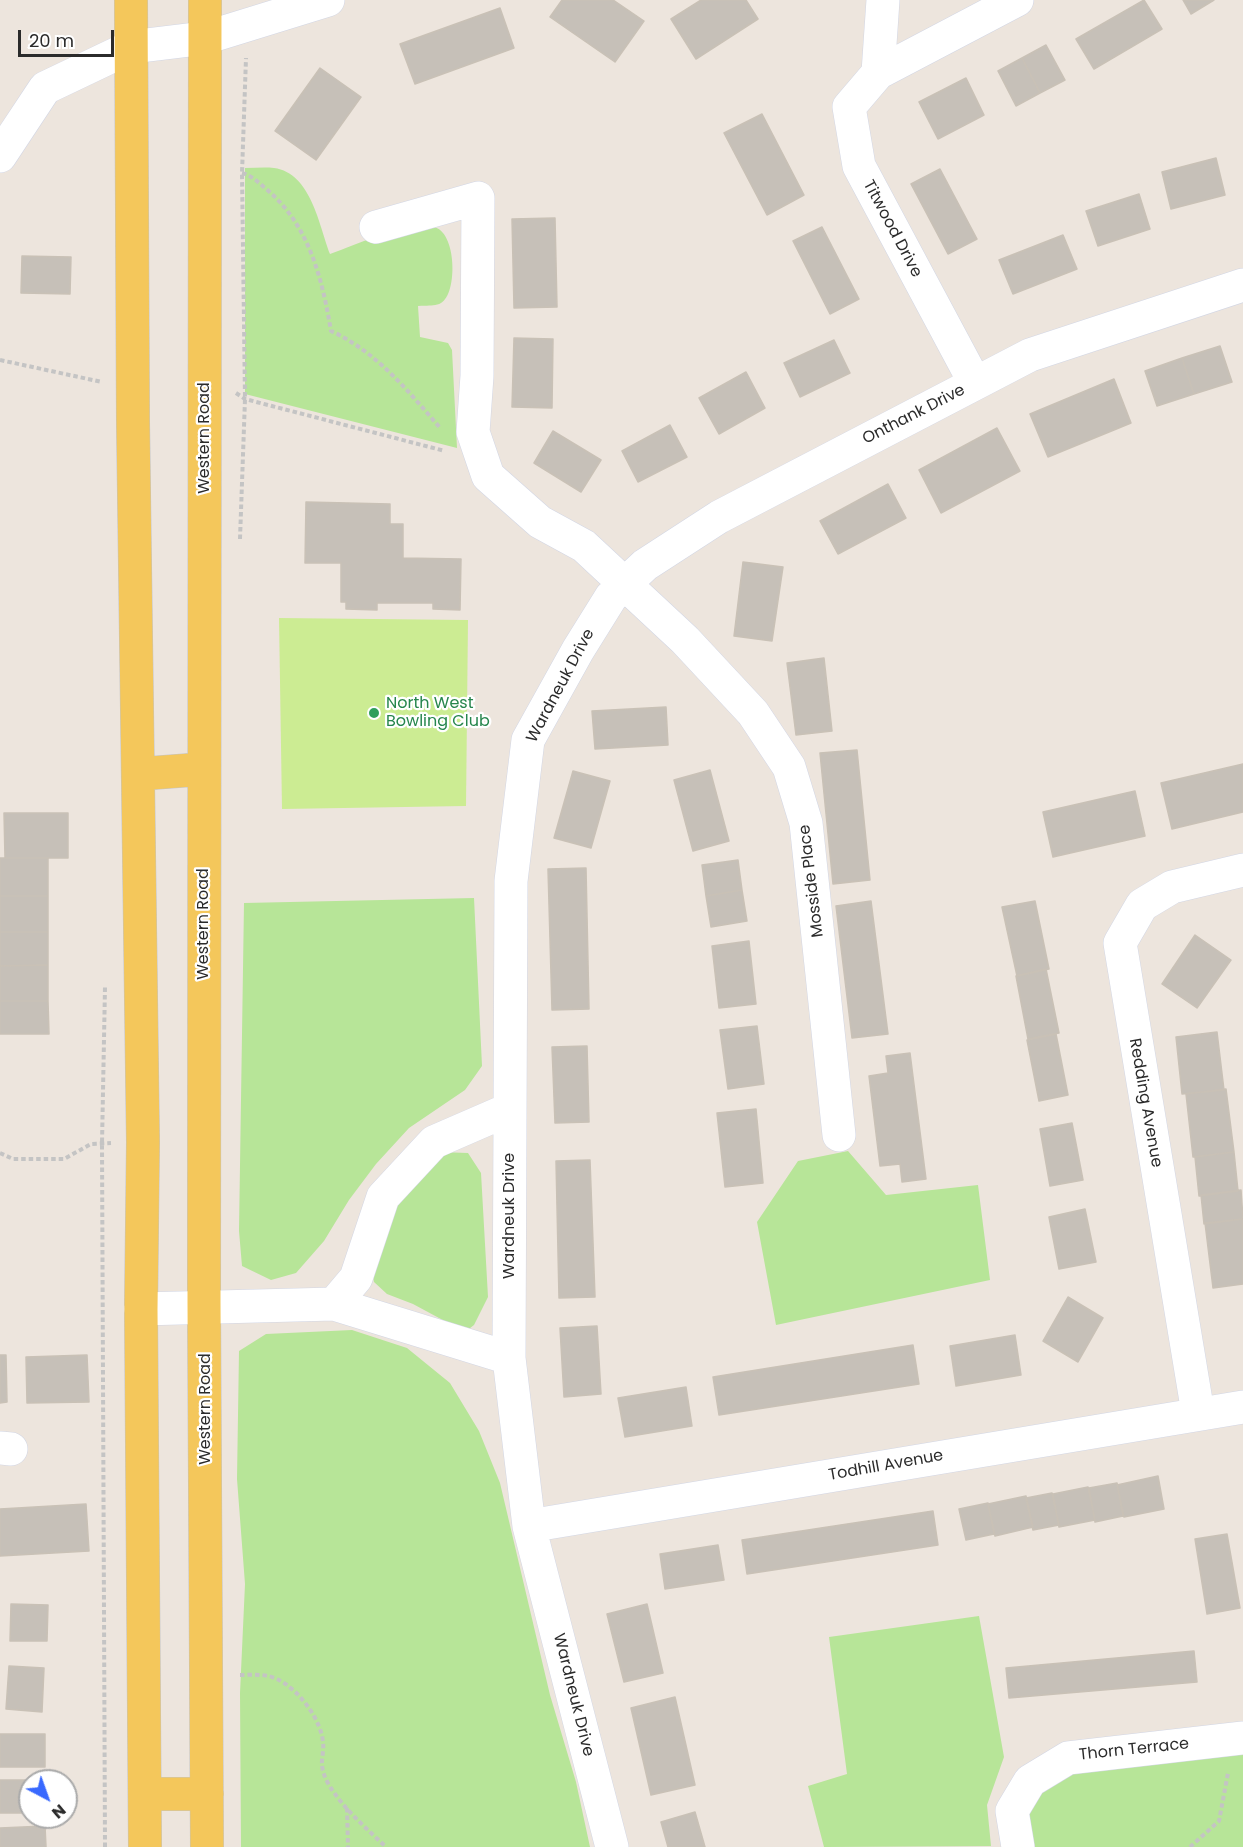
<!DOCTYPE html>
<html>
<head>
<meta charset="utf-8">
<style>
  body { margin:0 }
  #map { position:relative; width:1243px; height:1847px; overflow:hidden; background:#ede5dd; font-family:Poppins,sans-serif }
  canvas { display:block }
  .north { position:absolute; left:18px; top:1769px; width:60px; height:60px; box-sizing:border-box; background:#fff; border:2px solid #aaa; border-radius:50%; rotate:139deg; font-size:16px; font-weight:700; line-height:24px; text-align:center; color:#2b2b2b }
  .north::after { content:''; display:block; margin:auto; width:21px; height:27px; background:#3969fe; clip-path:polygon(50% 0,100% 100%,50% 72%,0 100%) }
  .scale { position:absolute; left:18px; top:30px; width:96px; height:27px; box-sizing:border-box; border:3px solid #2b2b2b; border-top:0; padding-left:8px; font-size:18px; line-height:21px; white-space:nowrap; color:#2b2b2b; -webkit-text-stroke:4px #fff; paint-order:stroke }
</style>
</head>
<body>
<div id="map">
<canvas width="1243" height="1847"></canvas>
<div class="north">N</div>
<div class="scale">20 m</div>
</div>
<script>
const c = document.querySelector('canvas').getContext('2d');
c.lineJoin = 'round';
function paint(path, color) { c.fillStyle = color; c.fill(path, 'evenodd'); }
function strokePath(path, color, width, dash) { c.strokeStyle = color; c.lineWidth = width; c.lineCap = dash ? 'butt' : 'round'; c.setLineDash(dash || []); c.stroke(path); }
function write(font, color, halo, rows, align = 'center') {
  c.font = font + ' Poppins,sans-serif'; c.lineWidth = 4.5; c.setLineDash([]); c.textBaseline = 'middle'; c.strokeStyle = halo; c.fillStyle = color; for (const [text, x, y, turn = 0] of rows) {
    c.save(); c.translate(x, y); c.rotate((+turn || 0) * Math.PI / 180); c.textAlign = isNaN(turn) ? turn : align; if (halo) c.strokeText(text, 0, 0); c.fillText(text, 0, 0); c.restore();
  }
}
paint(new Path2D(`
  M245,168C255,168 265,167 274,168C311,173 319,225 330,254C361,243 400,223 433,227C457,230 458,294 441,303C434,307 424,305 418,306L420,337L448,343L452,350L457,448L245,394Z
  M474,898L482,1066L465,1090L409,1128L376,1164L349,1200L324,1241L296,1273L271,1280L242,1266L239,1231L244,903Z
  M848,1151L886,1195L978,1185L990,1280L776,1325L757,1222L798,1161Z
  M439,1152L468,1153L481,1173L488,1297L474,1325L465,1332L413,1304L387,1294L374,1282L369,1257L375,1231Z
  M352,1330L407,1348L450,1383L479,1431L500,1483L550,1695L576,1782L590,1847H241L240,1693L245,1584L237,1479L239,1351L266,1334Z
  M979,1616L1004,1757L987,1805L991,1846L824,1847L808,1786L847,1774L829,1637Z
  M1243,1747V1847H1026L1020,1814L1065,1766Z`), '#b7e598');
paint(new Path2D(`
  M279,618L468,620L466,806L282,809Z`), '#ccec93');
const building = new Path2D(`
  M562,0H613L644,21L615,62L550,17Z
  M701,0H746L758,19L696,59L671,19Z
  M1144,0L1162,29L1094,69L1076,39Z
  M1183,0H1214L1191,14Z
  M500,8L514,48L415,84L400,44Z
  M1046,45L1065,80L1040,93L1022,58Z
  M1022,58L1040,93L1016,106L998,71Z
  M320,68L361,97L316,160L275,131Z
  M966,78L984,115L938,139L919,102Z
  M762,114L804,195L767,215L724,133Z
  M1216,158L1225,195L1171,209L1162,172Z
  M940,169L977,239L948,254L911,184Z
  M1139,194L1150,229L1098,246L1086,211Z
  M555,218L557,307L514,308L512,219Z
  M822,227L859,299L830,314L793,241Z
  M1063,235L1077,269L1013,294L999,260Z
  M22,256L71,257L70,294L21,293Z
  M514,338L553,339L552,408L512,407Z
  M834,340L850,373L800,397L784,363Z
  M1220,346L1232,382L1194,394L1182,358Z
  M1182,358L1194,394L1157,406L1145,371Z
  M746,372L765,408L719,434L699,398Z
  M1114,379L1131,423L1048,457L1030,414Z
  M670,425L687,457L638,482L622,451Z
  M997,428L1020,471L941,513L919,470Z
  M553,431L601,460L581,492L534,463Z
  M888,484L906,518L838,554L820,521Z
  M306,502L390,504V524H403V558L461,559L460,610L433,609V603H377V610L346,609V602H341V563H305Z
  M743,562L783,567L772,641L734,636Z
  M824,658L832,731L796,735L787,663Z
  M666,707L668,745L595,749L592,711Z
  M857,750L870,880L833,884L820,753Z
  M1243,764V812L1172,829L1161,783Z
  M710,770L729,841L693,851L674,780Z
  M573,771L610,781L591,848L554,838Z
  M1135,791L1145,836L1053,857L1043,812Z
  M4,813H68V858H5Z
  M0,858H48V896H0Z
  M738,860L742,890L706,896L702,865Z
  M586,868L589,1009L552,1010L548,869Z
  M742,890L747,921L711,927L706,896Z
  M0,896H48V932H0Z
  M871,901L888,1034L852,1038L836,906Z
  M1035,901L1049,969L1017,976L1002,907Z
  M0,932H48V965L0,966Z
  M1195,935L1231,960L1197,1008L1162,984Z
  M749,941L756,1004L719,1008L712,946Z
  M48,965V1001H0V966Z
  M1046,969L1059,1033L1028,1039L1016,976Z
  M0,1001H48L49,1034H0Z
  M757,1026L764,1084L728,1089L720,1030Z
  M1217,1032L1224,1090L1182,1094L1176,1037Z
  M1056,1034L1068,1095L1039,1101L1027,1040Z
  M587,1046L589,1122L555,1123L552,1047Z
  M910,1053L926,1179L902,1182L900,1164L880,1166L869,1076L888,1073L886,1056Z
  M1226,1089L1234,1152L1193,1157L1186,1094Z
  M756,1109L763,1183L725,1187L717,1113Z
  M1072,1123L1083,1180L1050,1186L1040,1129Z
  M1234,1152L1238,1191L1199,1196L1195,1157Z
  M590,1160L595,1297L559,1298L556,1161Z
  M1241,1190L1243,1219L1204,1224L1201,1195Z
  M1085,1209L1096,1262L1059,1269L1049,1217Z
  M1243,1219V1284L1213,1288L1205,1223Z
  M1068,1297L1103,1318L1078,1362L1043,1341Z
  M597,1326L601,1394L564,1397L560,1328Z
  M1015,1335L1021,1375L956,1386L950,1346Z
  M913,1345L919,1384L719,1415L713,1377Z
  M0,1355H6L7,1402L0,1403Z
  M87,1355L89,1402L27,1403L26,1357Z
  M686,1387L692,1426L625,1437L618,1398Z
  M1158,1476L1164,1509L1124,1517L1117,1485Z
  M1117,1483L1123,1516L1095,1522L1089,1488Z
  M1088,1487L1095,1520L1059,1527L1053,1494Z
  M1052,1493L1059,1525L1033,1530L1026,1498Z
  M1026,1496L1033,1527L995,1536L988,1504Z
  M988,1503L994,1534L966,1540L959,1509Z
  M86,1504L89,1551L0,1556V1509Z
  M933,1511L938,1545L747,1574L742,1540Z
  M1227,1534L1240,1608L1207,1614L1195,1539Z
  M718,1545L724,1580L665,1589L660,1554Z
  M11,1604L48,1605L47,1641H10Z
  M647,1604L663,1673L624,1682L607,1614Z
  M1194,1651L1197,1682L1009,1698L1006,1668Z
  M9,1666L44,1668L42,1712L6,1709Z
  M675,1697L695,1785L651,1795L631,1708Z
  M0,1734H45V1767H0Z
  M0,1780H44L30,1781V1813H0Z
  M695,1812L705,1847H668L661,1822Z
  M45,1826L46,1847H0V1828Z`);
paint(building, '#c6c0b8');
strokePath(building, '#c9c1b6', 1.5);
const minor = new Path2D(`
  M878,73L883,0
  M0,156L45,88L131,47L205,38L328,0
  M376,227L478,198L477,376L473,432L488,476L540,522L584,546L685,640L753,713L789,767L806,823L839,1135
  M975,383L859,166L849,107L878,73L1017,0
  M334,1304L356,1278L383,1197L434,1142L510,1109
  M141,1309L334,1304L509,1358
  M1198,1413L1120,943L1142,905L1172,887L1243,870
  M0,1448L11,1449
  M529,1526L1243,1407
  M612,1847L529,1526L509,1358L511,881L528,740L578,650L611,597L645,565L719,517L1030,355L1243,285
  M1018,1847L1012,1811L1030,1781L1068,1758L1243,1738`);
const major = new Path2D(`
  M131,0L133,422L143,1142L141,1309L145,1847
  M205,0L204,1302L207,1847
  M138,774L204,769
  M145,1794H207`);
strokePath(minor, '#d2d6e4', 34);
strokePath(major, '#c4c4c4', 34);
strokePath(new Path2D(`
  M242,173C251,175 258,182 265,188C309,224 322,278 331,331C377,352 409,392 441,429
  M0,360L102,382
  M236,393L245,399L445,451
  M240,539L245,399L242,173L246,58
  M0,1153L13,1159H64L91,1144L111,1143
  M240,1675C249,1675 259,1674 268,1676C292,1681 317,1713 322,1736C327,1756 315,1760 329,1785C343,1808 367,1829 386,1847
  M347,1808L348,1847
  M105,1847L102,1144L105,987
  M1190,1847L1219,1821L1228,1773`), '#c4c4c4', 4, [4.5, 3]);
strokePath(minor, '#fff', 33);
strokePath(major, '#f4c75b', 33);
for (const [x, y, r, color] of [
  [374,713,6,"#2e9e5b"]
]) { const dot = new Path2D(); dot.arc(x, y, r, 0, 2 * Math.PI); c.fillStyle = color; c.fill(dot); strokePath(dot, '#fff', 2); }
write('16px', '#2b2b2b', '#fff', [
  ["Titwood Drive",892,229,62],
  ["Onthank Drive",914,415,-27],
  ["Western Road",205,438,-90],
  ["Wardneuk Drive",561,686,-62],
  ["Mosside Place",812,881,-97],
  ["Western Road",204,924,-90],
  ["Redding Avenue",1145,1103,80],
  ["Wardneuk Drive",510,1216,-90],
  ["Western Road",206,1409,-90],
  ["Todhill Avenue",886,1466,-10],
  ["Wardneuk Drive",573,1695,76],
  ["Thorn Terrace",1134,1750,-6]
]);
write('16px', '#27864d', '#fff', [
  ["North West",386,704],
  ["Bowling Club",386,722]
], 'left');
</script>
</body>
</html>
